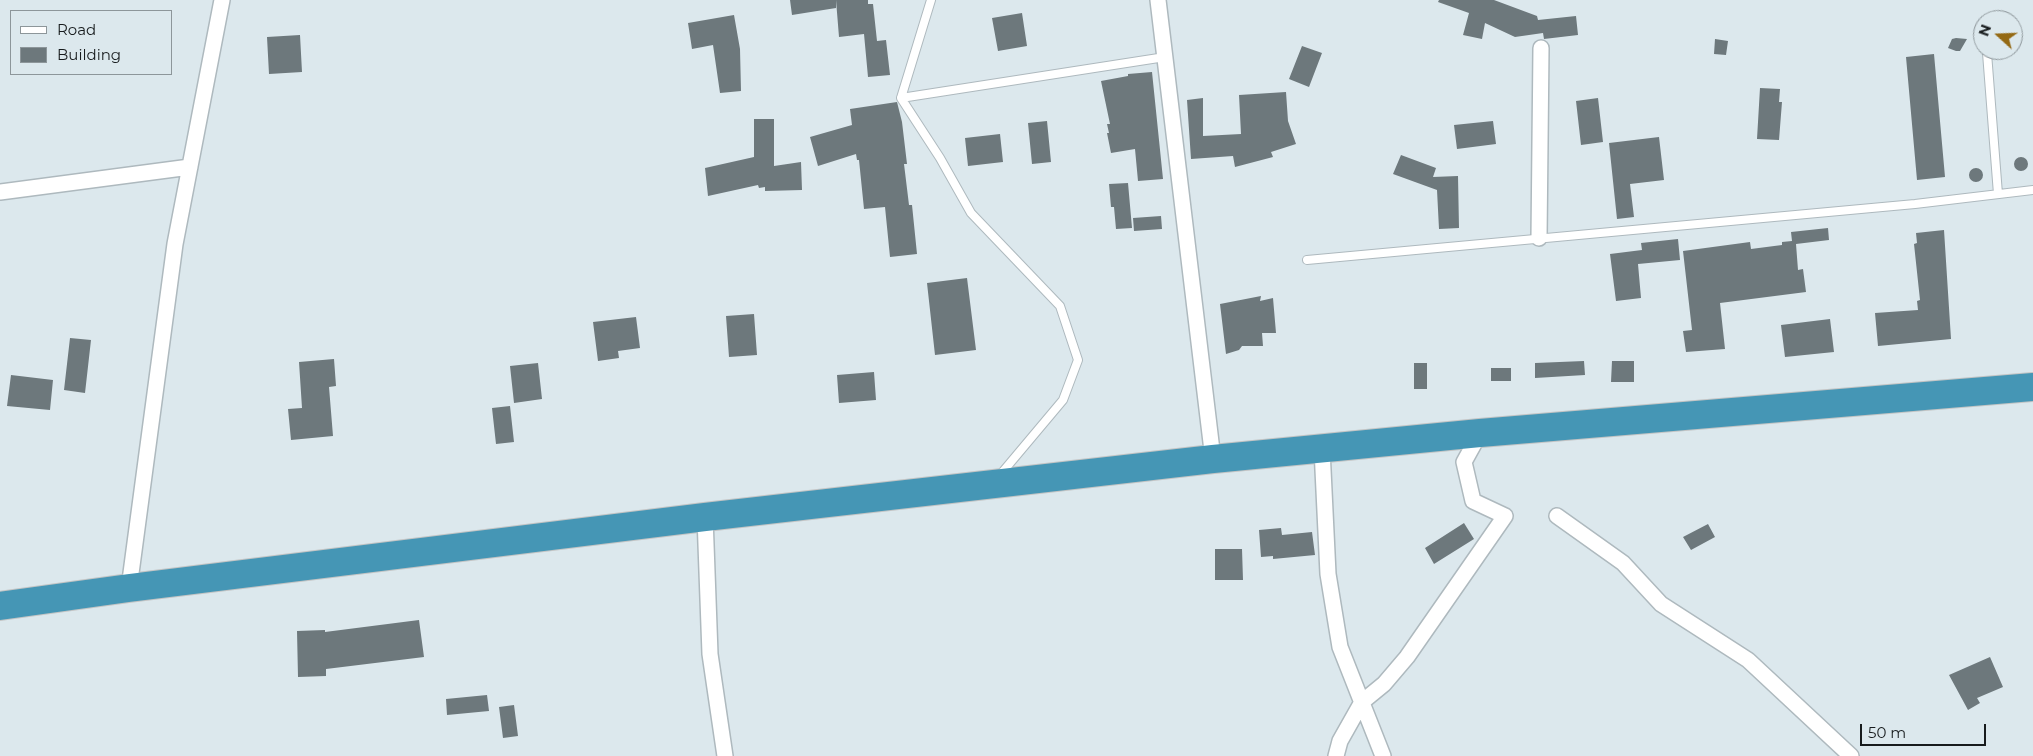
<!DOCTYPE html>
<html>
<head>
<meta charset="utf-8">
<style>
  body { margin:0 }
  #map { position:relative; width:2033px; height:756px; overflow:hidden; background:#dce8ed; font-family:Montserrat,sans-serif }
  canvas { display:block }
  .legend { position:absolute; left:10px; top:10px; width:162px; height:65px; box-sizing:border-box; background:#dce8ed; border:1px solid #8d969a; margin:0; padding:6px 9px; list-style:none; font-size:15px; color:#171b1d }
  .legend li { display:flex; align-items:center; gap:10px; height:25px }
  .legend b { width:25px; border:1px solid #8d969a }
  .north { position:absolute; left:1973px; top:10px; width:50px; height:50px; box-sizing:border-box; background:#dce8ed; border:1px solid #8d969a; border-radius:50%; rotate:290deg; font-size:14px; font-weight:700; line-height:20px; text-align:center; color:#171b1d }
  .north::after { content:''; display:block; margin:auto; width:18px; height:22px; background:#946914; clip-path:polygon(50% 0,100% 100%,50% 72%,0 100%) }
  .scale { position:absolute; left:1860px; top:724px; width:126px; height:22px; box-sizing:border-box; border:2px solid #171b1d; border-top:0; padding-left:6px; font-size:15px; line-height:18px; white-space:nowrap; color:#171b1d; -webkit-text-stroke:4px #dce8ed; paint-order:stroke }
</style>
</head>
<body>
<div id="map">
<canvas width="2033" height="756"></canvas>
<ul class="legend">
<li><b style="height:6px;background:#fff"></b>Road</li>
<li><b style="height:14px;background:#6d787c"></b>Building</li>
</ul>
<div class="north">N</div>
<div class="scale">50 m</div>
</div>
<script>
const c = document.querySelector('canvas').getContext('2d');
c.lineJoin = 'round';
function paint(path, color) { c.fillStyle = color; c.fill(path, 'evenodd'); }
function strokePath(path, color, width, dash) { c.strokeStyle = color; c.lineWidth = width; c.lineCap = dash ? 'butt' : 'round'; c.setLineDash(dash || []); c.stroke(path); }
paint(new Path2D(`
  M790,0H836V8L792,15Z
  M836,0H868V4H873L877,41L886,40L890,75L868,77L864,34L839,37Z
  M1439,0H1494L1537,16L1538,20L1576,16L1578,35L1544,39L1543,33L1515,37L1485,23L1482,39L1463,35L1469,13L1438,2Z
  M1022,13L1027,46L998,51L992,18Z
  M734,15L740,49L741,91L720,93L713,45L692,49L688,23Z
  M300,35L302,72L269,74L267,37Z
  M1956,38L1967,39L1960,51H1956L1948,48L1952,39Z
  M1715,39L1728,41L1726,55L1714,54Z
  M1302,46L1322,53L1309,87L1289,79Z
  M1934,54L1945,177L1917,180L1906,57Z
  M1152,72L1163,179L1138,181L1135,149L1111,153L1107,133H1109L1107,124H1110L1101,81L1128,76V74Z
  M1760,88L1780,89L1779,102H1782L1779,140L1757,139Z
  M1286,92L1288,121L1296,144L1271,152L1273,157L1235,167L1233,156L1191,159L1187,100L1203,98V136L1241,134L1239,95Z
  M1598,98L1603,142L1581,145L1576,101Z
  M897,102L902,122L907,164H904L909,205H912L917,254L890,257L885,207L864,209L859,160H857L856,154L818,166L810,137L852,125L850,109Z
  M754,119H774V166L801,162L802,190L765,191V187L759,188L758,185L708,196L705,168L754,157Z
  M1047,121L1051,162L1032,164L1028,123Z
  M1493,121L1496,144L1457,149L1454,125Z
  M1000,134L1003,162L968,166L965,138Z
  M1659,137L1664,180L1630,184L1634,217L1617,219L1609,143Z
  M1401,155L1436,168L1433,177L1458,176L1459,228L1439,229L1437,190L1393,174Z
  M2014 164a7 7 0 1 1 14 0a7 7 0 1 1-14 0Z
  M1969 175a7 7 0 1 1 14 0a7 7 0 1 1-14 0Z
  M1128,183L1132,228L1116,229L1114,207H1111L1109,184Z
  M1161,216L1162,229L1134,231L1133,218Z
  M1828,228L1829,240L1796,244L1798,270L1803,269L1806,292L1720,303L1725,349L1686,352L1683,331L1692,330L1683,251L1750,242L1751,249L1782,245V242L1792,241L1791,232Z
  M1944,230L1951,339L1878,346L1875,313L1918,310L1917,301L1920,300L1914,244L1917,243L1916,233Z
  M1678,239L1680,260L1638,264L1641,298L1616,301L1610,254L1642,250L1641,243Z
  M967,278L976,350L935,355L927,283Z
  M1261,296L1260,301L1273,298L1276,333H1262L1263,346H1242L1239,350L1226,354L1220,304Z
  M754,314L757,355L729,357L726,316Z
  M636,317L640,348L618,351L619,358L598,361L593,322Z
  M1830,319L1834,352L1785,357L1781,325Z
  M70,338L91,340L85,393L64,390Z
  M334,359L336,386L329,387L333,436L291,440L288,409L302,408L299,362Z
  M1584,361L1585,375L1535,378V363Z
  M1612,361H1634V382H1611Z
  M538,363L542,399L514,403L510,366Z
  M1414,363H1427V389H1414Z
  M1491,368H1511V381H1491Z
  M874,372L876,400L839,403L837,375Z
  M11,375L53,380L50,410L7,406Z
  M510,406L514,442L496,444L492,408Z
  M1464,523L1474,539L1434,564L1425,548Z
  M1708,524L1715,537L1691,550L1683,537Z
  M1281,528L1282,535L1312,532L1315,555L1273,559V556L1261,557L1259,530Z
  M1215,549H1242L1243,580H1215Z
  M419,620L424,657L326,669V676L298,677L297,631L325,630V632Z
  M1990,657L2003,687L1977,698L1980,703L1968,710L1949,675Z
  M487,695L489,711L447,715L446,699Z
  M514,705L518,736L503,738L499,707Z`), '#6d787c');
const lane = new Path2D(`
  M931,0L901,98L940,158L971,213L1060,306L1078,360L1063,400L1000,475
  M1987,53L1998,194
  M901,98L1165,57
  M1307,260L1915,204L2033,190`);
const street = new Path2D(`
  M1158,0L1213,459
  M0,192L190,167
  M1539,238L1541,48
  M1322,449L1328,574L1340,647L1383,756
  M1557,516L1623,563L1661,604L1748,660L1851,756
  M705,517L710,654L725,756
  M129,588L175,244L222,0
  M1336,756L1340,741L1362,702L1384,684L1407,657L1505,516L1473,501L1464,462L1480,433`);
const highway = new Path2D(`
  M0,606L129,588L705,517L1213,459L1480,433L2033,387`);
strokePath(lane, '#aeb9be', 10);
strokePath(street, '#aeb9be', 18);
strokePath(highway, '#c3c4c4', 30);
strokePath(lane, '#fff', 8);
strokePath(street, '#fff', 15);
strokePath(highway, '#4596b5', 28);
</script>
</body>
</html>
